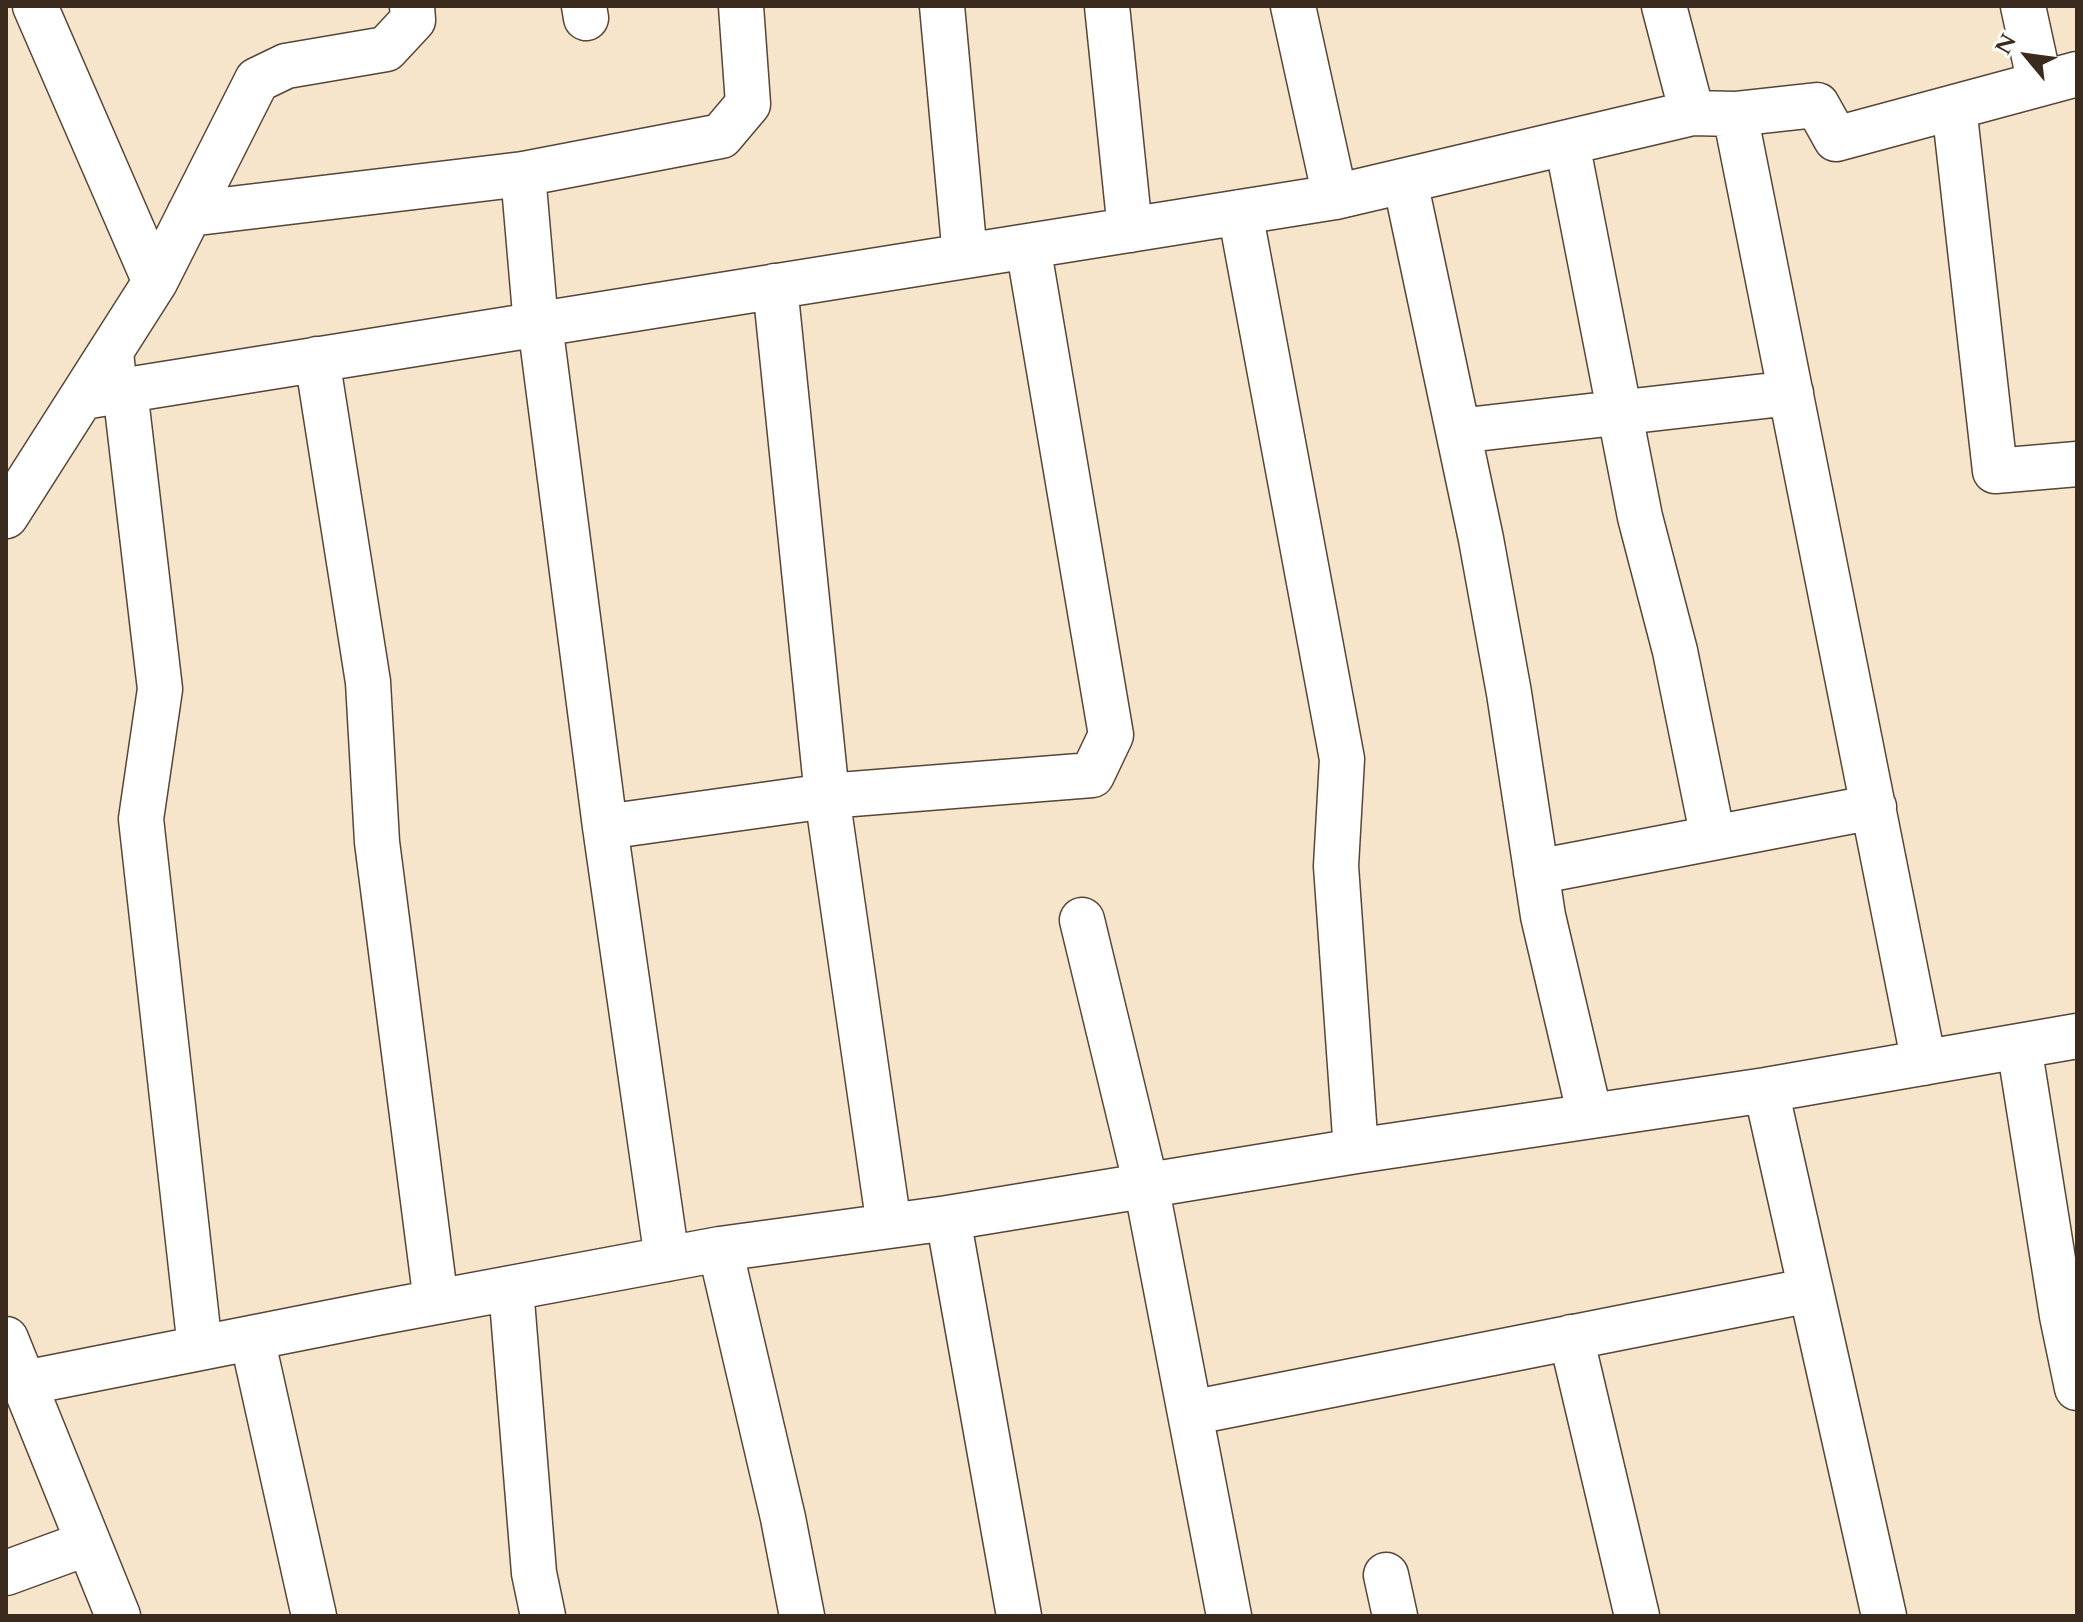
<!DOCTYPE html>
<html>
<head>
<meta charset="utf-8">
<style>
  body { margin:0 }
  #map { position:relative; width:2083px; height:1622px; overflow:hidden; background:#f6e4cb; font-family:Cardo,serif }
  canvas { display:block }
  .frame { position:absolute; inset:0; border:8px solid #3b2a1e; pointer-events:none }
  .north { position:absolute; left:1987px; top:16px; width:80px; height:80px; -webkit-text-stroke:6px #fdfcf7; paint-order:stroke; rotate:299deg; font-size:22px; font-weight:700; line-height:32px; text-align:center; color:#3b2a1e }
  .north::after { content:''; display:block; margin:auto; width:28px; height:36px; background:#3b2a1e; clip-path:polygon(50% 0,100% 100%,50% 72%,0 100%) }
</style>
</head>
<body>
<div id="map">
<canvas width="2083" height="1622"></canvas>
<div class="frame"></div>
<div class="north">N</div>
</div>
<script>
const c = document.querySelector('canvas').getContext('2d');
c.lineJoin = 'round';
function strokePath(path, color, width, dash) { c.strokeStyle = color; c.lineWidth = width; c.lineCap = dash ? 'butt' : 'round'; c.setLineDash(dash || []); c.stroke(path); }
const minor = new Path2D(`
  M584,6L586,18
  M942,6L965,256
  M1107,6L1130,230
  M1293,6L1335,197
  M1664,6L1692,113
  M2023,6L2040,84
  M1954,107L1995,471L2077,464
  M1735,114L1817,105L1836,139L2077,74
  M1567,143L1640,517L1675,651L1713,838
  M523,174L536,325L540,324L605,827L667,1259
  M1405,181L1481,539L1509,693L1543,916L1590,1116
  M1240,212L1342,759L1336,866L1356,1151
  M189,214L523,174L721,136L748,104L741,6
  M155,282L257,80L286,66L386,49L413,20L412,6
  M775,286L827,796L889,1226
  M111,352L115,391L125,390L160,689L141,819L200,1348
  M317,359L368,682L377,842L436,1302
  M83,397L1335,197L1692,113L1735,114L1924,1063
  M1458,431L1791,393
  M6,516L155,282L35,6
  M605,827L827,796L1092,775L1111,735L1028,246
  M1536,872L1874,807
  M1082,920L1146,1185L1229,1616
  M2019,1046L2062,1316L2077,1388
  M1766,1090L1884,1616
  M948,1218L1019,1616
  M720,1249L948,1218L1356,1151L1766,1090L2077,1036
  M511,1288L534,1573L543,1616
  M1571,1337L1637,1616
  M252,1338L314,1616
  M6,1339L118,1616
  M24,1383L377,1313L720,1249L783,1518L802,1616
  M1190,1413L1811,1290
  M6,1573L88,1543
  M1386,1575L1395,1616`);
strokePath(minor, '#574638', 47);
strokePath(minor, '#fff', 44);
</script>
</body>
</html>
